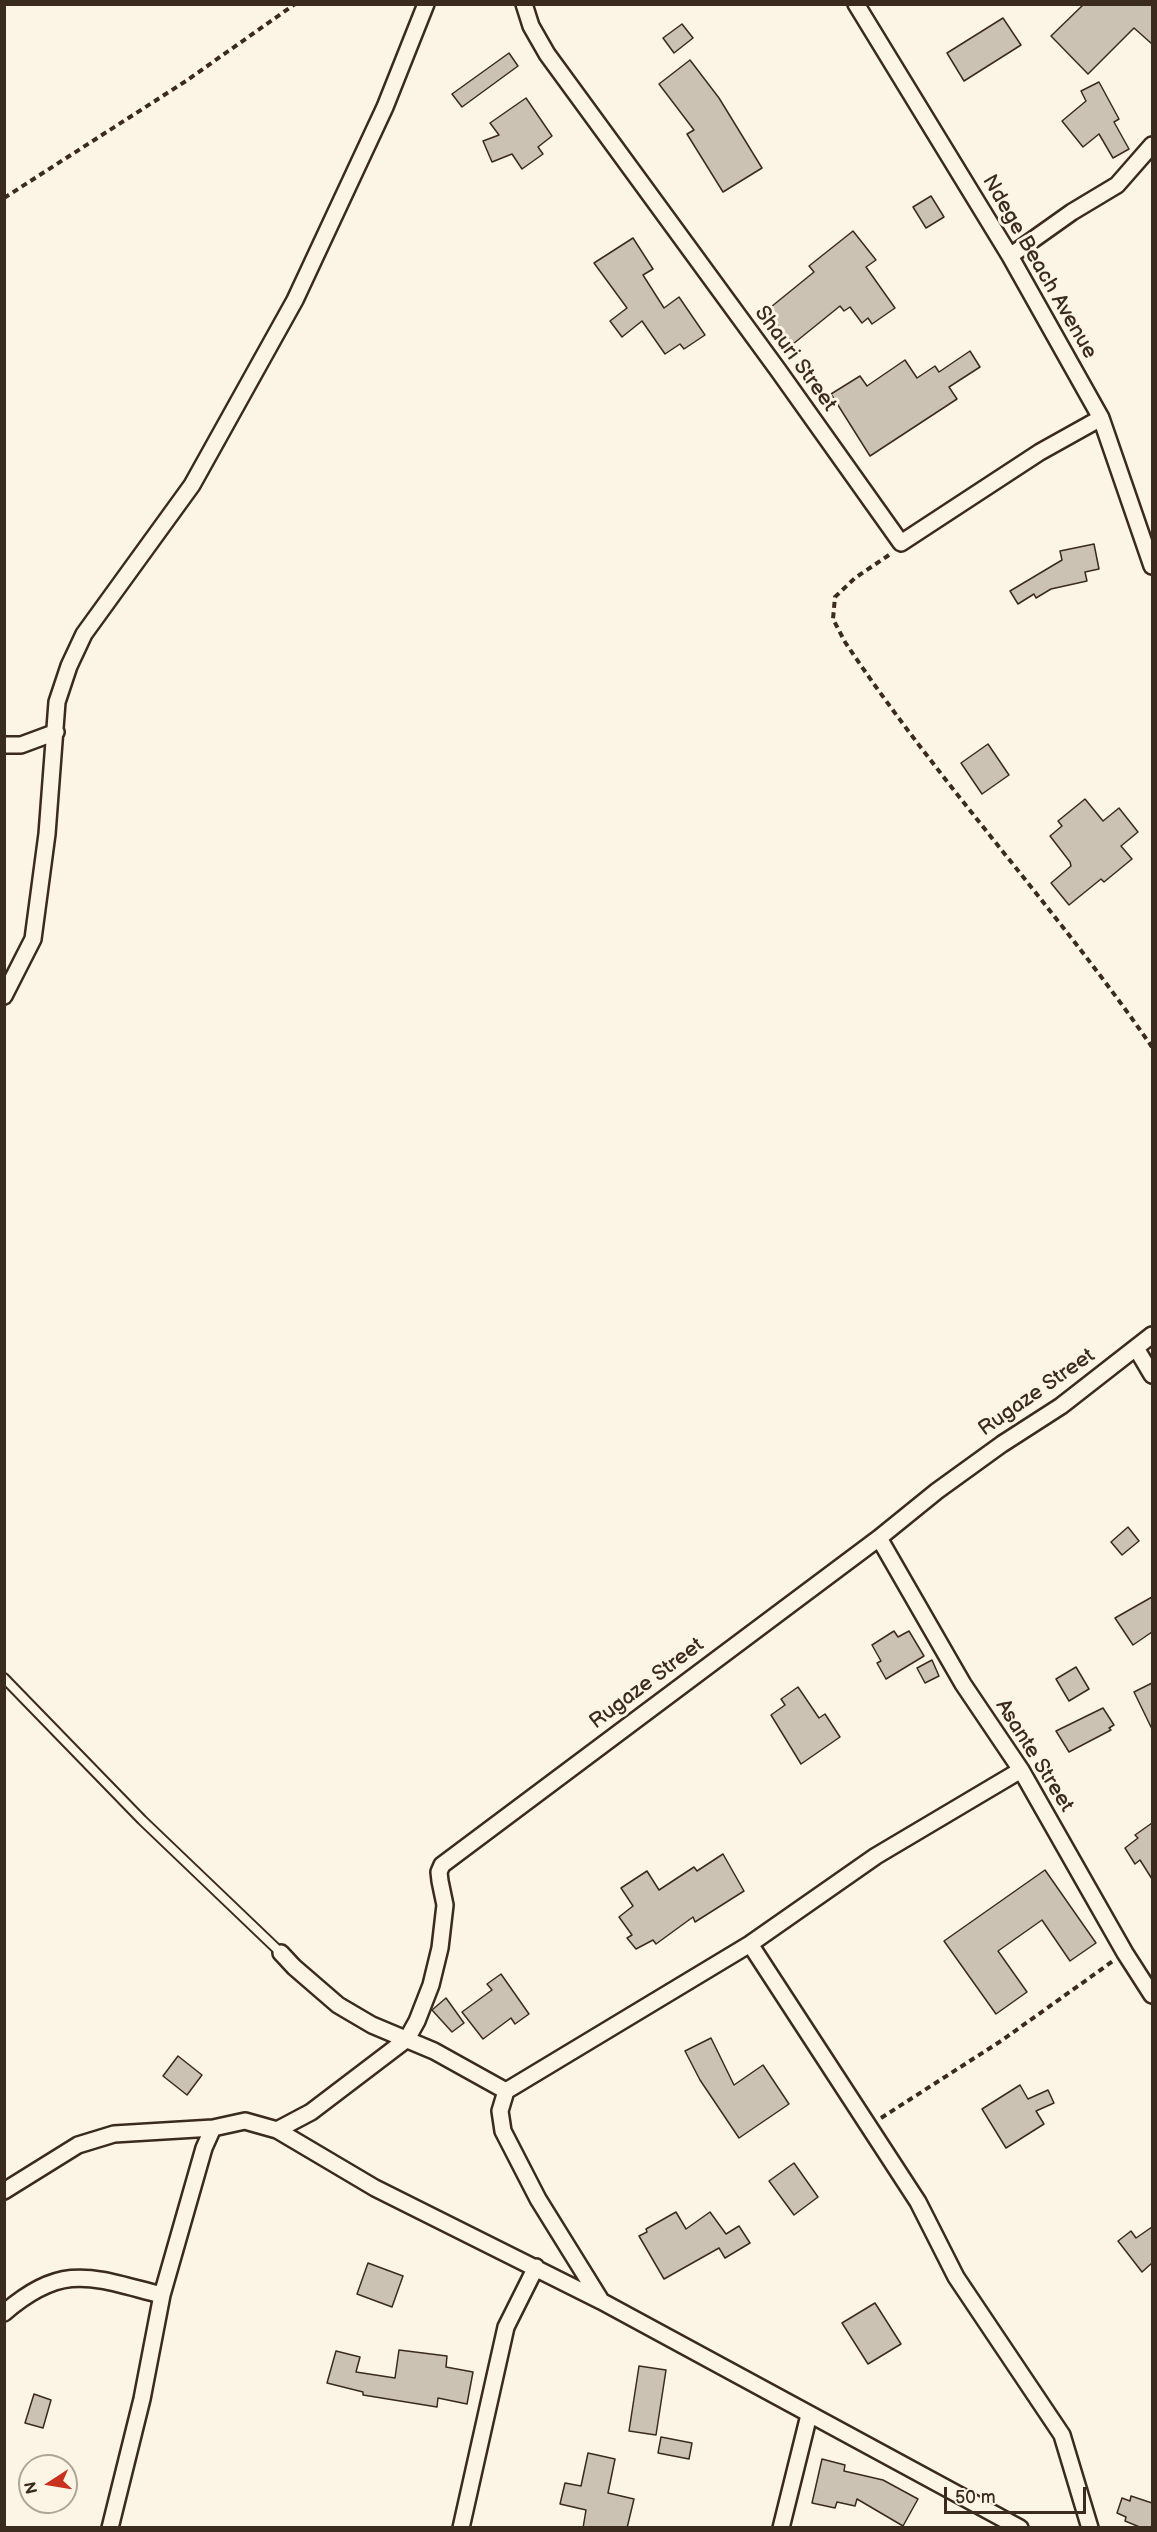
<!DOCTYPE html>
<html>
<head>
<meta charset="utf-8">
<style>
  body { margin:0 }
  #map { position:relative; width:1157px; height:2532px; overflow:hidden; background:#fcf5e5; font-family:"Balsamiq Sans",sans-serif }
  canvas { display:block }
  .frame { position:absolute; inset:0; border:6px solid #3b2a1e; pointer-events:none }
  .north { position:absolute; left:18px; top:2454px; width:60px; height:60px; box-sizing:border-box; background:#fcf5e5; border:2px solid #afa495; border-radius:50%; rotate:258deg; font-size:16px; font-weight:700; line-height:24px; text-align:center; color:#3b2a1e }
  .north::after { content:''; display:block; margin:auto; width:21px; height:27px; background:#c8321e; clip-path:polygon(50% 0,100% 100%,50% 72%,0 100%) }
  .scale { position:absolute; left:944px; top:2487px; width:142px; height:27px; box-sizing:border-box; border:3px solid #3b2a1e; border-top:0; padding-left:8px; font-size:18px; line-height:21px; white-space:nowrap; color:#3b2a1e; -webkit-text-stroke:4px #fcf5e5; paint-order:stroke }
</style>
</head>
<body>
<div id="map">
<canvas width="1157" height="2532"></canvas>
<div class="frame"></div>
<div class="north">N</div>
<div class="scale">50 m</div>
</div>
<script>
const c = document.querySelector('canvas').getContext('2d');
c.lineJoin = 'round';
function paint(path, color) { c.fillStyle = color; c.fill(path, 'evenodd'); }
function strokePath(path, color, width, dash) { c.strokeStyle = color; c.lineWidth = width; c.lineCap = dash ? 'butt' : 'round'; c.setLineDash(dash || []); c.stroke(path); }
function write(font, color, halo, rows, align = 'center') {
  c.font = font + ' "Balsamiq Sans",sans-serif'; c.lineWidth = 6; c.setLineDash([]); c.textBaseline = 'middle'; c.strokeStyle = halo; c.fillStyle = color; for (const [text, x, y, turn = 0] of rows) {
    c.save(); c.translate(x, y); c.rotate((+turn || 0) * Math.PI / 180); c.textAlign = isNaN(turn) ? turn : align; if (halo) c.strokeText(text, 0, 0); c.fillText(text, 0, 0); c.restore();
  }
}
const building = new Path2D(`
  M1084,4H1152V44L1134,28L1088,74L1051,36Z
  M1003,18L1021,45L964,81L947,53Z
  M682,24L693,38L674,53L663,38Z
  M509,53L518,66L462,107L452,94Z
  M690,60L719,98L762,168L723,192L687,134L694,130L659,84Z
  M1099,82L1119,119L1114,122L1129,149L1113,158L1099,134L1083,147L1062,121L1086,101L1081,91Z
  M526,98L552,136L538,147L543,154L522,169L512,154L492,162L483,141L499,135L490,123Z
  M931,196L944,217L926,228L913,207Z
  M853,231L876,260L866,267L895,308L872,324L868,318L862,323L850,307L844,311L840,306L793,344L766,311L814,272L809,266Z
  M633,238L653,269L643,275L664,308L679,297L705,335L684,349L680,344L665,354L642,321L622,337L610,321L627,308L594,263Z
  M970,351L980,367L949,387L957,399L870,456L831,394L860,376L867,386L905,360L917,378L935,366L939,372Z
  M1094,544L1099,569L1085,572L1087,581L1051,589L1036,598L1034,594L1018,604L1010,591L1062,560L1060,551Z
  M988,744L1009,775L982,794L961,763Z
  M1085,799L1103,821L1119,808L1138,832L1121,846L1132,859L1104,882L1101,879L1069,905L1051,883L1071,866L1070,862L1050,836L1062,826L1058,821Z
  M1128,1527L1139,1541L1122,1555L1111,1542Z
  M1152,1597V1632L1133,1645L1115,1618Z
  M894,1631L898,1637L909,1631L924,1656L886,1679L877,1663L881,1661L872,1645Z
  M932,1660L939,1676L925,1683L917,1668Z
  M1076,1667L1089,1689L1069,1701L1056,1679Z
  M1152,1683V1729L1134,1692Z
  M798,1687L819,1718L825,1714L840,1737L801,1764L771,1715L785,1705L781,1699Z
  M1103,1708L1114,1725L1109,1728L1111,1730L1069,1752L1056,1731Z
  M1152,1823V1879L1140,1860L1135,1864L1125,1848L1138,1838L1135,1835Z
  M723,1854L744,1891L695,1922L693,1917L656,1944L653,1940L636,1949L627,1938L632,1935L619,1917L633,1906L621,1888L647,1871L659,1890L694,1867L697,1871Z
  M1045,1870L1096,1943L1070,1961L1042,1920L998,1951L1027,1992L996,2014L944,1941Z
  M501,1974L529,2014L515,2024L511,2018L483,2039L462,2012L492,1990L487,1984Z
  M446,1998L464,2023L452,2032L432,2010Z
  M711,2038L734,2085L763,2065L789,2104L739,2138L700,2080L685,2051Z
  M178,2056L202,2075L187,2095L163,2076Z
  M1020,2085L1028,2099L1048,2090L1054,2103L1036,2111L1044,2124L1006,2148L982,2109Z
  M794,2163L818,2197L794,2215L769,2181Z
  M676,2212L686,2229L710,2212L726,2234L739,2226L750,2243L725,2258L719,2248L664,2279L639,2236L647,2232L646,2229Z
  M1152,2227V2263L1142,2272L1118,2241L1131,2231L1136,2238Z
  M368,2263L403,2276L392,2307L357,2294Z
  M875,2303L901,2344L868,2364L842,2323Z
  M399,2350L447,2356L446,2367L473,2372L467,2404L438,2398L437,2407L363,2395V2392L327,2383L336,2351L360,2357L356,2372L395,2378Z
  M639,2366L666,2370L656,2435L629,2431Z
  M34,2394L51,2400L43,2428L25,2423Z
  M661,2437L692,2443L689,2459L658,2453Z
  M588,2453L615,2459L608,2493L634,2499L627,2528H583L586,2510L560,2504L565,2483L581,2486Z
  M822,2459L845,2465L844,2471L883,2480L918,2499L903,2526L857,2499L855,2506L837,2502L835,2508L812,2503Z
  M1131,2496L1152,2503V2528H1142L1125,2521L1126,2517L1117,2513L1122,2498L1130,2501Z`);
paint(building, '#ccc2b3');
strokePath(building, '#3b2a1e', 1.5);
const lane = new Path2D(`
  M4,1678L142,1820L281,1953`);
const street = new Path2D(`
  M524,4L531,26L547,54L778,370L901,543L1040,452L1101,418
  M856,4L1010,256L1101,418L1152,566
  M1010,256L1072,212L1117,185L1152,145
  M4,745H21L56,732
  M4,996L33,939L47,834L57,702L69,666L84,634L192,485L295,300L385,107L426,4
  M1136,1348L1152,1375
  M879,1538L963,1684L1021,1770L1125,1953L1152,1995
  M750,1944L918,2202L956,2277L1062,2435L1090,2528
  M281,1953L294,1967L338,2005L372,2025L434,2051L506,2091
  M277,2130L311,2112L407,2039L417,2021L431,1985L440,1948L445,1905L440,1881L439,1872L442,1865L879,1538L937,1491L1002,1444L1061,1406L1152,1335
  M4,2191L78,2145L114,2134L213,2128
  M600,2299L538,2199L503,2131L500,2111L506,2091L750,1944L876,1856L1021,1770
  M4,2313C64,2261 93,2278 162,2295
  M110,2528L142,2399L162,2295L204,2148L213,2128L245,2121L277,2130L375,2188L601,2301L1020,2528
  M461,2528L506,2327L536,2267
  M781,2528L809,2415`);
strokePath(lane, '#3b2a1e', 12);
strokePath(street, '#3b2a1e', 20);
strokePath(new Path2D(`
  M4,198L186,81L295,4
  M889,555L855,578L835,597L833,619L845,642C939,783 1056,908 1152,1047
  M881,2118L1001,2041L1113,1961`), '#3b2a1e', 4, [6, 4.5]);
strokePath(lane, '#fcf5e5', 8);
strokePath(street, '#fcf5e5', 15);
write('21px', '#3b2a1e', '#fcf5e5', [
  ["Ndege Beach Avenue",1039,267,60],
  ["Shauri Street",795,359,54],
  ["Rugaze Street",1037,1393,-35],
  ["Rugaze Street",647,1684,-37],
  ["Asante Street",1034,1756,58]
]);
</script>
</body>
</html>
